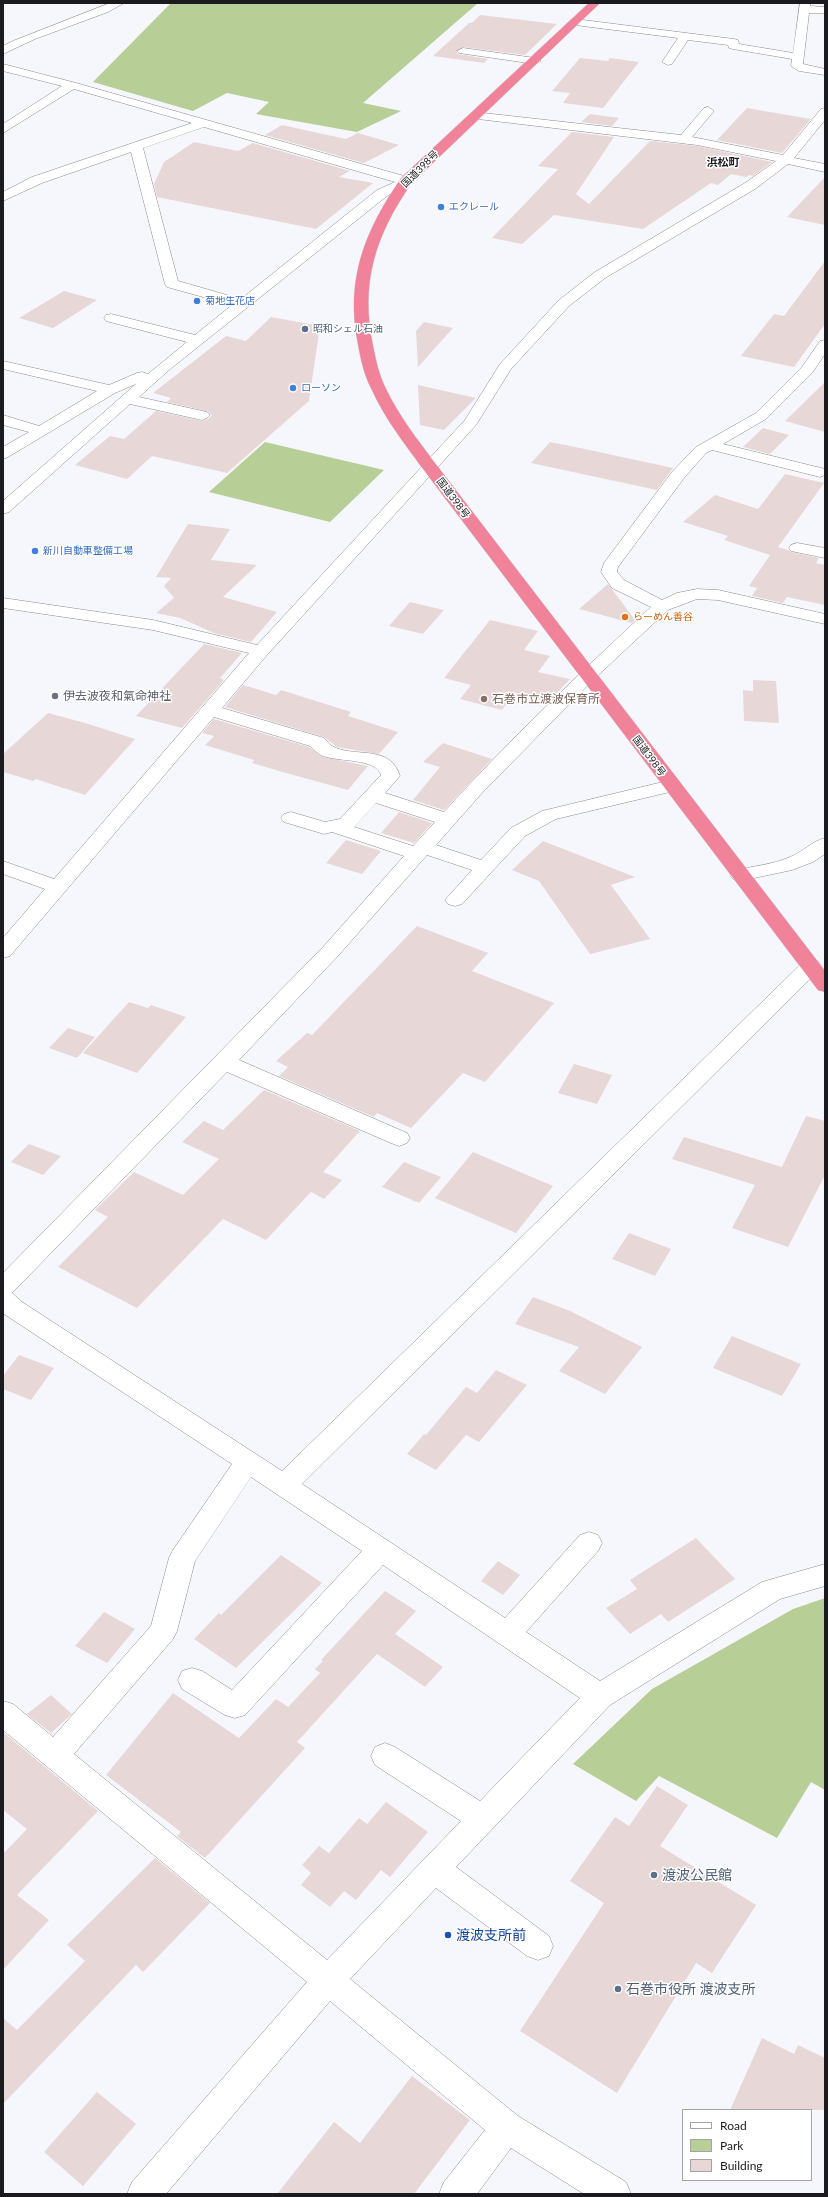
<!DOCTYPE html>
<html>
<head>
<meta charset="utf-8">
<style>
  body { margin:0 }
  #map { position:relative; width:828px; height:2197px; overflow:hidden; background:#f6f6fd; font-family:Lato,sans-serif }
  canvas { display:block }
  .frame { position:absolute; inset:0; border:4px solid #1b1b1f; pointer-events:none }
  .legend { position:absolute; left:682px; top:2109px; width:130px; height:72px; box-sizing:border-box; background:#fff; border:1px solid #a4a4a5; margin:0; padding:5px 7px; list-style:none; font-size:12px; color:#1b1b1f }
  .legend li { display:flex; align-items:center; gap:8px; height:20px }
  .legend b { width:20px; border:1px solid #a4a4a5 }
</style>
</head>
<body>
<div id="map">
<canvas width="828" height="2197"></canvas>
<div class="frame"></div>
<ul class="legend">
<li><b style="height:5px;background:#fff"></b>Road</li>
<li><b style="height:11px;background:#b7cf96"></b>Park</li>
<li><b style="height:11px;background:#e7d8d7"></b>Building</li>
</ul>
</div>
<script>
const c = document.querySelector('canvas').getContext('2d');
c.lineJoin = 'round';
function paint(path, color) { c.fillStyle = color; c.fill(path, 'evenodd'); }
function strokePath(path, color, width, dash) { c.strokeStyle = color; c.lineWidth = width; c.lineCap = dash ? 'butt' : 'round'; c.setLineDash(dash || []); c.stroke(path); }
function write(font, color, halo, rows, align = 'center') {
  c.font = font + ' Lato,"Noto Sans JP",sans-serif'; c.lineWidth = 3; c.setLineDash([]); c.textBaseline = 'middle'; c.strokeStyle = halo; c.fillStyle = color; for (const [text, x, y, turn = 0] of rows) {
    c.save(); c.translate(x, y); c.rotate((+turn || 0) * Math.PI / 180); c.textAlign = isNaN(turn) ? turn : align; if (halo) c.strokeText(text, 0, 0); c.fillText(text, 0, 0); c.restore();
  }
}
paint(new Path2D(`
  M171,3H478L363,103L401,111L357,132L256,114L269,102L227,93L193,111L93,82Z
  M265,442L384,470L330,522L209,492Z
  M825,1598V1790L811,1782L777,1838L659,1776L636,1801L573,1764L652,1689L793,1609Z`), '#b7cf96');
paint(new Path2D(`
  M480,15L557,24L525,55L463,47L456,51L458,54L488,59L484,63L433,56L469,23H472Z
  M580,58L608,61L610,58L639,62L603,108L563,103L570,93L552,91Z
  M747,108L811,119L782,153L717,140Z
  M590,114L619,118L612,126L581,122Z
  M282,125L346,139L358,133L399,145L364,163L265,135Z
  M572,132L614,137L576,194L589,204L650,141L697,146L772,162L753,176L749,175L746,177L731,174L718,185L711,183L643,229L554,215L522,244L492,238L558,169L538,166Z
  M194,142L238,151L253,143L350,171L339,177L373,183L316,229L157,197L154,184L164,162Z
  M825,177V225L787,217Z
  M825,261V324L794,367L741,356L774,314L784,316Z
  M64,291L97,300L53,328L19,318Z
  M271,317L320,326L309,401L227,473L152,456L127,479L75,465L110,436L124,439L156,411L202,421L208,419L212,415L207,411L167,402L171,398L153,393L226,336L246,341Z
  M424,322L453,328L418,367L416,331Z
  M825,382V432L785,421Z
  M418,385L476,398L444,430L420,425Z
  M763,428L789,435L770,454L743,447Z
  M550,442L580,448L673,468L657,490L531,463Z
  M785,474L824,483L778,547L788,550L791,552L819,558L816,563L825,565V605L787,597L783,603L752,596L757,588L749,586L770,555L724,540L728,536L683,522L715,495L758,509Z
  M188,524L230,529L211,560L257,565L223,597L277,612L251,642L214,633L180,618L156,613L174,598L164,586L171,578L156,577Z
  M608,584L635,620L632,623L579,609Z
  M410,602L444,610L423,634L389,626Z
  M490,620L538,631L524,650L550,656L538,672L570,679L550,701L515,693L502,710L460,699L471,685L444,678Z
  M204,644L242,653L220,678L224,680L182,728L136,716Z
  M753,680L776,681L779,723L744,721L743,690L753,691Z
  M243,685L276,695L281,690L351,712L348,716L398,732L379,754L337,747L324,737L225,707Z
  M48,713L85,723L135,739L85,795L36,779L33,781L3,772V754Z
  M214,719L309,747L323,757L368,766L348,790L279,771L252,763L254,760L205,745L214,736L202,733Z
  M443,743L492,759L444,810L413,800L440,767L423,762Z
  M399,812L432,823L414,843L381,833Z
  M346,840L381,851L362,874L326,863Z
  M543,841L635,877L611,885L650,939L590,954L539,881L512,870Z
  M417,926L488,953L472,971L554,1003L485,1082L463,1073L411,1128L377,1113L374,1117L279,1076L288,1067L276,1061L307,1033L312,1035Z
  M129,1002L148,1008L151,1005L186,1017L137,1073L83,1053Z
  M68,1028L95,1037L77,1058L49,1048Z
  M574,1064L612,1075L597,1104L558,1093Z
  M264,1090L360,1131L323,1172L342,1180L324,1199L311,1192L266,1240L223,1219L137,1308L58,1267L108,1217L95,1210L134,1172L183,1195L219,1159L182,1142L204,1121L223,1130Z
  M806,1116L825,1121V1175L788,1247L732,1228L755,1185L672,1159L684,1137L782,1167Z
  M29,1144L61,1156L43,1175L11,1162Z
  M473,1152L553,1186L516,1233L435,1198Z
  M404,1162L441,1177L419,1203L382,1187Z
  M629,1233L671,1249L655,1276L612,1259Z
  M533,1297L570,1311L642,1347L605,1394L559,1371L579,1347L515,1324Z
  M732,1336L801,1364L782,1396L713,1368Z
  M19,1355L54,1368L31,1400L3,1389V1376Z
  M496,1370L527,1385L479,1442L466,1435L436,1470L407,1454L424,1434L426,1435L466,1387L477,1393Z
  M696,1538L735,1579L668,1622L661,1614L630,1634L606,1608L637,1589L630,1580Z
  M281,1555L322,1583L236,1668L194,1639L219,1613L221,1615Z
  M498,1561L520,1575L503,1595L481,1581Z
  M385,1591L416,1611L395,1634L443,1667L425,1687L377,1654L297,1742L305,1748L205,1858L177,1836L181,1832L106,1775L173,1693L239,1738L276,1699L288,1707L320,1673L315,1669L323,1661L321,1660Z
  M104,1612L135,1629L107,1663L75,1646Z
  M51,1695L72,1714L51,1733L27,1714Z
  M3,1732L98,1811L17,1895L49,1920L3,1970V1854L27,1829L3,1810Z
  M657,1786L688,1805L660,1846L756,1905L712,1973L696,1963L617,2093L520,2031L604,1903L570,1881L615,1817L629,1826Z
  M386,1802L428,1832L390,1877L381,1870L356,1900L344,1891L330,1907L301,1885L311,1873L302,1865L319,1846L329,1853L359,1818L367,1824Z
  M155,1858L210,1903L143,1972L136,1965L3,2104V2018L17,2030L85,1961L67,1945Z
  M762,2038L794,2054L798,2045L825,2058V2110H730Z
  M412,2076L470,2120L414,2194H277L334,2122L360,2143Z
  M97,2092L136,2124L83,2186L44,2152Z`), '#e7d8d7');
const minor = new Path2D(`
  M110,3H124L108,12L35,39L3,54V46L13,41Z
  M800,3H810V6L825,7V13H809L803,64L825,69V75L799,71L791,66L792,59L733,49L729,48L728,45L688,40L672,64L668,65L662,62L678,38L575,25L569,22L575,19L734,39L738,40L739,44L793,53Z
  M463,48L535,58L541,61L535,64L459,53L457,51Z
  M3,64L76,83L411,178L412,181L387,196L169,370L139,397L207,412L210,415L207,418L202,420L130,404L9,512L3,514V501L136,384L115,393L8,457L3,459V447L29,432L3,425V415L39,426L97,391L3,369V361L109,385L137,373L142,372L148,374L187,342L106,321L104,318L106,315L111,314L195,335L232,305L167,287L165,284L131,152L42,183L3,201V192L32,177L192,123L74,89L3,133V124L62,86L3,71ZM204,127L395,182L377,190L241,299L178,281L143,148Z
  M708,107L714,111L692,137L783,155L821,109L825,108V120L794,158L825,164V172L788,164L755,189L605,278L569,306L511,369L476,425L267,655L222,708L324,738C327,742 331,746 336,748C359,757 390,745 400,776L385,793L444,812C509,740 580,673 651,607L612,588L601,572L604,563L672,472L696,447L756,413L802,367L820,341L825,340V354L812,373L766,419L723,444L825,469V475L820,477L712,450L706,453L684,478L618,567L617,572L624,580L662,600L677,593L697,589L718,590L825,614V624L718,600L697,599L668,610L593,680L482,793L436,845L481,860L511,828L542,811L671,780L678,782L680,786L678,790L556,819L525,836L462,904L455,906L448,904L445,900L472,870L427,855L337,957L239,1060L407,1133L410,1138L407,1143L399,1146L391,1143L227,1072L12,1293L22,1302L282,1471L804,961L811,959L818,961L821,966L818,971L302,1484L505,1618L580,1535L589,1532L598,1535L602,1543L598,1551L526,1632L600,1681L762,1582L825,1564V1586L780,1599L610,1705L456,1867L549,1936L553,1946L549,1956L538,1960L527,1956L436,1888L350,1979L518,2116L626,2182L631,2194H584L511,2148L477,2194H439L444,2182L485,2130L330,2001L166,2194H127L132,2182L307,1982L3,1730V1701L13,1704L53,1737L151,1626L169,1558L173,1550L232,1464L4,1314L3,1273L323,947L404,856L332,832L324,834L284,822L281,818L284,814L291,812L325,822L340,819L381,775C376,758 339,762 323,756C318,754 314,750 310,746L214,717L10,956L3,958V938L45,889L3,874V861L54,879L249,653L153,630L3,608V598L153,620L257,645L465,420L500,364L559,300L595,272L745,183L776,161L697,145L478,119L474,118L472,115L474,112L681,135L704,108ZM376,803L435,822L413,846L354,827ZM251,1477L362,1551L232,1690L202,1671L192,1668L182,1671L178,1680L182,1689L225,1715L235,1718L245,1715L383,1565L580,1698L480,1801L395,1747L385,1743L375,1747L371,1756L375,1765L461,1821L327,1960L74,1754L173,1639L177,1631L195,1561Z
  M797,543L825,548V558L791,551L789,548L791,545Z
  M825,838V854L813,862L792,870L740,881L733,879L730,875L733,871C752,866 772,865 790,857C803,852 812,841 825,838Z`);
const highway = new Path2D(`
  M589,3H600L411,184C375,236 360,283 373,346C376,361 379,375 386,389C399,416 417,439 435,463L825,971V992L818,990L423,469C405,444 385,419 372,390C364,375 361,360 358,344C345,279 365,231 401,178Z`);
strokePath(minor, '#888892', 1);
strokePath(highway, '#d1d1d2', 1);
paint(minor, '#fff');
paint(highway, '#f08299');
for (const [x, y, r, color] of [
  [441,207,4,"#3f7fe0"],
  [197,301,4,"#3f7fe0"],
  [305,329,4,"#5c6f8a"],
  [293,388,4,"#3f7fe0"],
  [35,551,4,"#3f7fe0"],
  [625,617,4,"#e8710a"],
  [55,696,4,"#6b7280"],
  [484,699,4,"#8d6e63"],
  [654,1875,4,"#5c6f8a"],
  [448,1935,4,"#1a4fb4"],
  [618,1989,4,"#5c6f8a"]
]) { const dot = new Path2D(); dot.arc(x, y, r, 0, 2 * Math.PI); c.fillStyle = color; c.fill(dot); strokePath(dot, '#fff', 1.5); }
write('10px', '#1b1b1f', '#fff', [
  ["国道398号",420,169,-45],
  ["国道398号",453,498,53],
  ["国道398号",649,756,53]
]);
write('10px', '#366cbe', '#fff', [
  ["エクレール",449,207],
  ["菊地生花店",205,301],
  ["ローソン",301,388],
  ["新川自動車整備工場",43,551]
], 'left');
write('10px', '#4e5e75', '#fff', [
  ["昭和シェル石油",313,329]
], 'left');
write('10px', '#c56008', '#fff', [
  ["らーめん善谷",633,617]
], 'left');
write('bold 11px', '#1b1b1f', '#fff', [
  ["浜松町",723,162]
]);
write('12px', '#5b616d', '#fff', [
  ["伊去波夜和氣命神社",63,696]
], 'left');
write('12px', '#785e54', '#fff', [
  ["石巻市立渡波保育所",492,699]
], 'left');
write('14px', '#4e5e75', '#fff', [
  ["渡波公民館",662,1875],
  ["石巻市役所 渡波支所",626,1989]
], 'left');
write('14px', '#164399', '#fff', [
  ["渡波支所前",456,1935]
], 'left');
</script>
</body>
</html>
